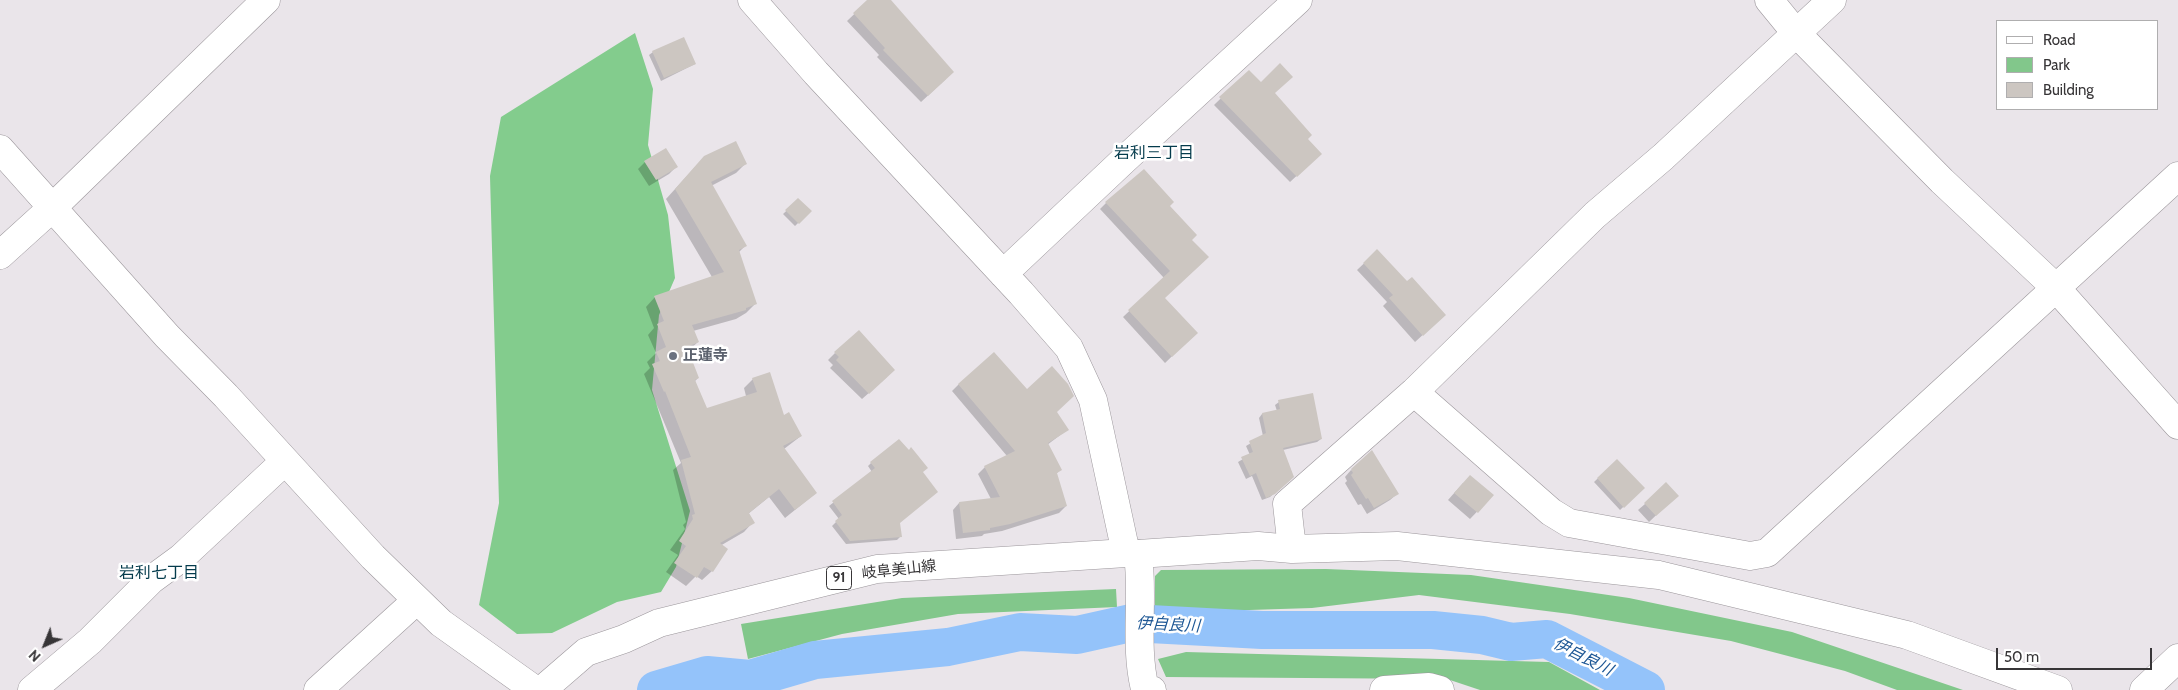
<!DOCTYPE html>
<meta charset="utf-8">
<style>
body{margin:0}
#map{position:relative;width:2178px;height:690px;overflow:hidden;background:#eae5ea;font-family:Cabin,sans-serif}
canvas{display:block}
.legend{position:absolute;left:1996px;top:20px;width:162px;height:90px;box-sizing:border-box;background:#fff;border:1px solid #afaeaf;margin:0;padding:6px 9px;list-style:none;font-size:15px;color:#373537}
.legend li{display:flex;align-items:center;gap:10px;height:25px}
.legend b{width:25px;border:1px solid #afaeaf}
.north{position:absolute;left:20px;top:620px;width:50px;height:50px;-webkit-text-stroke:4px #fff;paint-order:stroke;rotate:224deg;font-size:14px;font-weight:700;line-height:20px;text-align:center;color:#373537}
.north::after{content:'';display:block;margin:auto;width:18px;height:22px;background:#373537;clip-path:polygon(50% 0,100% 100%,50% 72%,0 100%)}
.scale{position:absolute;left:1996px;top:648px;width:156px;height:22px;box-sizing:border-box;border:2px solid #373537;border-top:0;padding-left:6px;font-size:15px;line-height:18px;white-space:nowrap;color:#373537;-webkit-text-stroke:4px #fff;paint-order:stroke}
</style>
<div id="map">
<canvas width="2178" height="690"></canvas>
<ul class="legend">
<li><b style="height:6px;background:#fff"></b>Road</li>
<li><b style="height:14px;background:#82c78b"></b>Park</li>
<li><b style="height:14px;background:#ccc6c1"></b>Building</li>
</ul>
<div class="north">N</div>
<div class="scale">50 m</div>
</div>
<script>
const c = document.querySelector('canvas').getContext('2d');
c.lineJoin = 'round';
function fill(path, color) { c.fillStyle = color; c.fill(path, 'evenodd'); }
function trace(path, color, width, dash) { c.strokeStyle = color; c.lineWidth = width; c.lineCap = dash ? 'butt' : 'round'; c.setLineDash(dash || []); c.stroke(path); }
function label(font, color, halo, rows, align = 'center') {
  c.font = font + ' Cabin,"Noto Sans JP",sans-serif'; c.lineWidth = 5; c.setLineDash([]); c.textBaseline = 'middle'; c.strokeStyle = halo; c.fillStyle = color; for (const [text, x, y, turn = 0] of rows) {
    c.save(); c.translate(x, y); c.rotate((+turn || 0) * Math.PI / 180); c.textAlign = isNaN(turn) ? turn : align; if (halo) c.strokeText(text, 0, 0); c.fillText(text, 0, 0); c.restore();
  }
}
const green = new Path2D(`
 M1326,569L1471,575L1629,598L1792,632L1963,690H1897L1845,671L1731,641L1570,614L1419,595L1312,608L1155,613V576L1161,570Z
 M1116,589L1117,607L958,614L842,634L748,659L741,624L902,598Z
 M1186,652L1549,662L1600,690H1480L1447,679L1166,677L1158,659Z`);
const forest = new Path2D(`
 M635,33L653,89L648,145L668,215L675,278L659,315L652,390L690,511L676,567L661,592L617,602L552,633L517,634L479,605L499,503L490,176L501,117Z`);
const shadow = new Path2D(`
 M869,0H884L946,79L921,102L877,57L879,55L847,21Z
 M653,52L695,64L661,81L649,55Z
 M1249,71L1261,84L1274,93L1306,139L1320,154L1290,182L1214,105Z
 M645,162L676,167L669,174L649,186L638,169Z
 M745,164L736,173L711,186L745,246L739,252L755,304L746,313L736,319L693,331L698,342L688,351L698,378L695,381L706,410L746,396L744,388L753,379L801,436L784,449L816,493L785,518L769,497L748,514L753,522L744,532L720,546L712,571L702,580L696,576L686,586L666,572L678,555L670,550L685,529L683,525L686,522L673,470L681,463L644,374L650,368L647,362L656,353L648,335L654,328L646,307L655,297L712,277L666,199L695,167Z
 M798,200L810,211L795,226L783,214Z
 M1106,203L1168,206L1191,240L1163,299L1196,333L1165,363L1123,317L1164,278L1100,209Z
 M1377,251L1438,321L1415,342L1383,306L1387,302L1357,270Z
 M835,353L887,377L862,399L830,368L833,365L828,360Z
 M959,384L1026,391L1055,412L1067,430L1047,445L1060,470L1056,474L1066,506L1059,513L1002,531L984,534L982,536L956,539L953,510L959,503L991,499L978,474L985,467L1007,456L952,391Z
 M1279,402L1321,439L1317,442L1283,450L1293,476L1270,497L1262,500L1252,476L1246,479L1238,462L1250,455L1246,446L1263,436L1259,418L1262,414L1277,411L1275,405Z
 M1617,460L1643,488L1620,510L1594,482Z
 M871,463L921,473L899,523L901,536L897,540L846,544L832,526L839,519L829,506L872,472L868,466Z
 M1351,470L1397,494L1390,500L1367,514L1361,504L1358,505L1345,483L1347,481L1345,477Z
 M1463,483L1492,496L1470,519L1448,500Z
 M1670,502L1649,522L1638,510L1645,504Z`);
const river = new Path2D(`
 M656,690L707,675L750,679L815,660L948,647L1020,632L1077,635L1131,623L1262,630H1433L1482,635L1511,642L1547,639L1646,690`);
const building = new Path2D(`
 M867,0H891L954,72L928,96L883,50L885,48L853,13Z
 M684,37L696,64L664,78L652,51Z
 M1280,63L1293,77L1275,93L1312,135L1308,139L1322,154L1297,177L1219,97L1249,70L1261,82Z
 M736,141L747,164L711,182L747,246L739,250L757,304L746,308V310L692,325L699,342L687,347L699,378L695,380L707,408L757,392L752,378L770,372L784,415L789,412L802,436L783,446L817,493L795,510L779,489L749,513L755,523L720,543L728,549L713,572L704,567L697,578L674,563L686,546L679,541L693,519L692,515L695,514L681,460L691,457L665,391L664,392L652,364L660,361L656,352L666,347L657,324L664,321L654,296L724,272L675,189L704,156Z
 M666,148L678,167L656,180L644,161Z
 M1144,169L1174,202L1170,206L1197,235L1192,240L1209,257L1165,298L1198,333L1172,357L1128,310L1170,271L1105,202Z
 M798,198L812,211L799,224L785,210Z
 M1377,249L1407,281L1412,277L1446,315L1423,336L1389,298L1393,295L1363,263Z
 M859,330L895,370L869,394L836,360L839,357L834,352Z
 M994,352L1027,389L1052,366L1068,384L1074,396L1057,412L1069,430L1048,443L1062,470L1057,473L1067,506L1010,524L990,528V530L963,533L959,502L1000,497L984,466L1015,451L958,384Z
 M1313,393L1322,439L1283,448L1294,477L1275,494L1266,498L1256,473L1250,476L1241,457L1253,452L1249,441L1266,433L1262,413L1280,409L1278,400Z
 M899,439L909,450L911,447L928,468L923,472L938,492L900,523L902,537L850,541L835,521L842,515L832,501L875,468L870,462Z
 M1372,450L1399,494L1374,508L1368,498L1366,499L1351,475L1353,473L1351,469Z
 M1617,459L1645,488L1624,508L1597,478Z
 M1470,475L1494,495L1478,513L1454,493Z
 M1666,482L1679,496L1656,516L1644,503Z`);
const minor = new Path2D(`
 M752,0L816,73L1021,293L1069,348L1093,400L1126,553
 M1769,0L1796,33L1942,181L2056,288L2178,425
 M0,149L167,336L226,396L373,557L441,623L535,690
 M0,255L52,208L266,0
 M1003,274L1124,160L1298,0
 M1414,392L1551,512L1569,523L1750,556L1767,553L2178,176
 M1292,549L1287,504L1414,392L1595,215L1663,157L1832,0
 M1138,554L1258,546L1292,549L1397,546L1659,575L1907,635L2058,690
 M32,690L90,641L151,580L181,558L285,461
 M318,690L417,600
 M2144,690L2178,658`);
const major = new Path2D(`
 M542,690L586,652L624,639L659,623L877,569L1126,553L1138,554C1144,598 1134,645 1145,689L1152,690
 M1384,690L1429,687L1440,690`);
const markers = [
 [673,356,5,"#6b7280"]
];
const shields = [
 [839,578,25]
];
const shieldNames = [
 ["91",839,578]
];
const worshipNames = [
 ["正蓮寺",683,356]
];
const streetNames = [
 ["岐阜美山線",899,570,-6]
];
const neighbourhoodNames = [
 ["岩利三丁目",1154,153],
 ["岩利七丁目",159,573]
];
const waterNames = [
 ["伊自良川",1168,625,3],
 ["伊自良川",1583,657,27]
];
fill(green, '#82c78b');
fill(forest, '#83cc8d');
fill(shadow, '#0003');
trace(river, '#94c3fa', 38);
fill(building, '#ccc6c1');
trace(minor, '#9b969b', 29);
trace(major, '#9b969b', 29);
trace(minor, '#fff', 28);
trace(major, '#fff', 28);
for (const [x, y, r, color] of markers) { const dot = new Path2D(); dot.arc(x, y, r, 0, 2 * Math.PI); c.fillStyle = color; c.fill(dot); trace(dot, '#fff', 2); }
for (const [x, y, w] of shields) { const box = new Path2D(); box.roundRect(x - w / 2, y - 11.5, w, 23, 4); c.fillStyle = '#fff'; c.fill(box); trace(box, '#373537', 1); }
label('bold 14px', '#373537', null, shieldNames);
label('bold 15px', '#5b616d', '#fff', worshipNames, 'left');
label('15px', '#373537', '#fff', streetNames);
label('16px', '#043b4c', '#fff', neighbourhoodNames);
label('italic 16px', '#1d5795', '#fff', waterNames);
</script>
